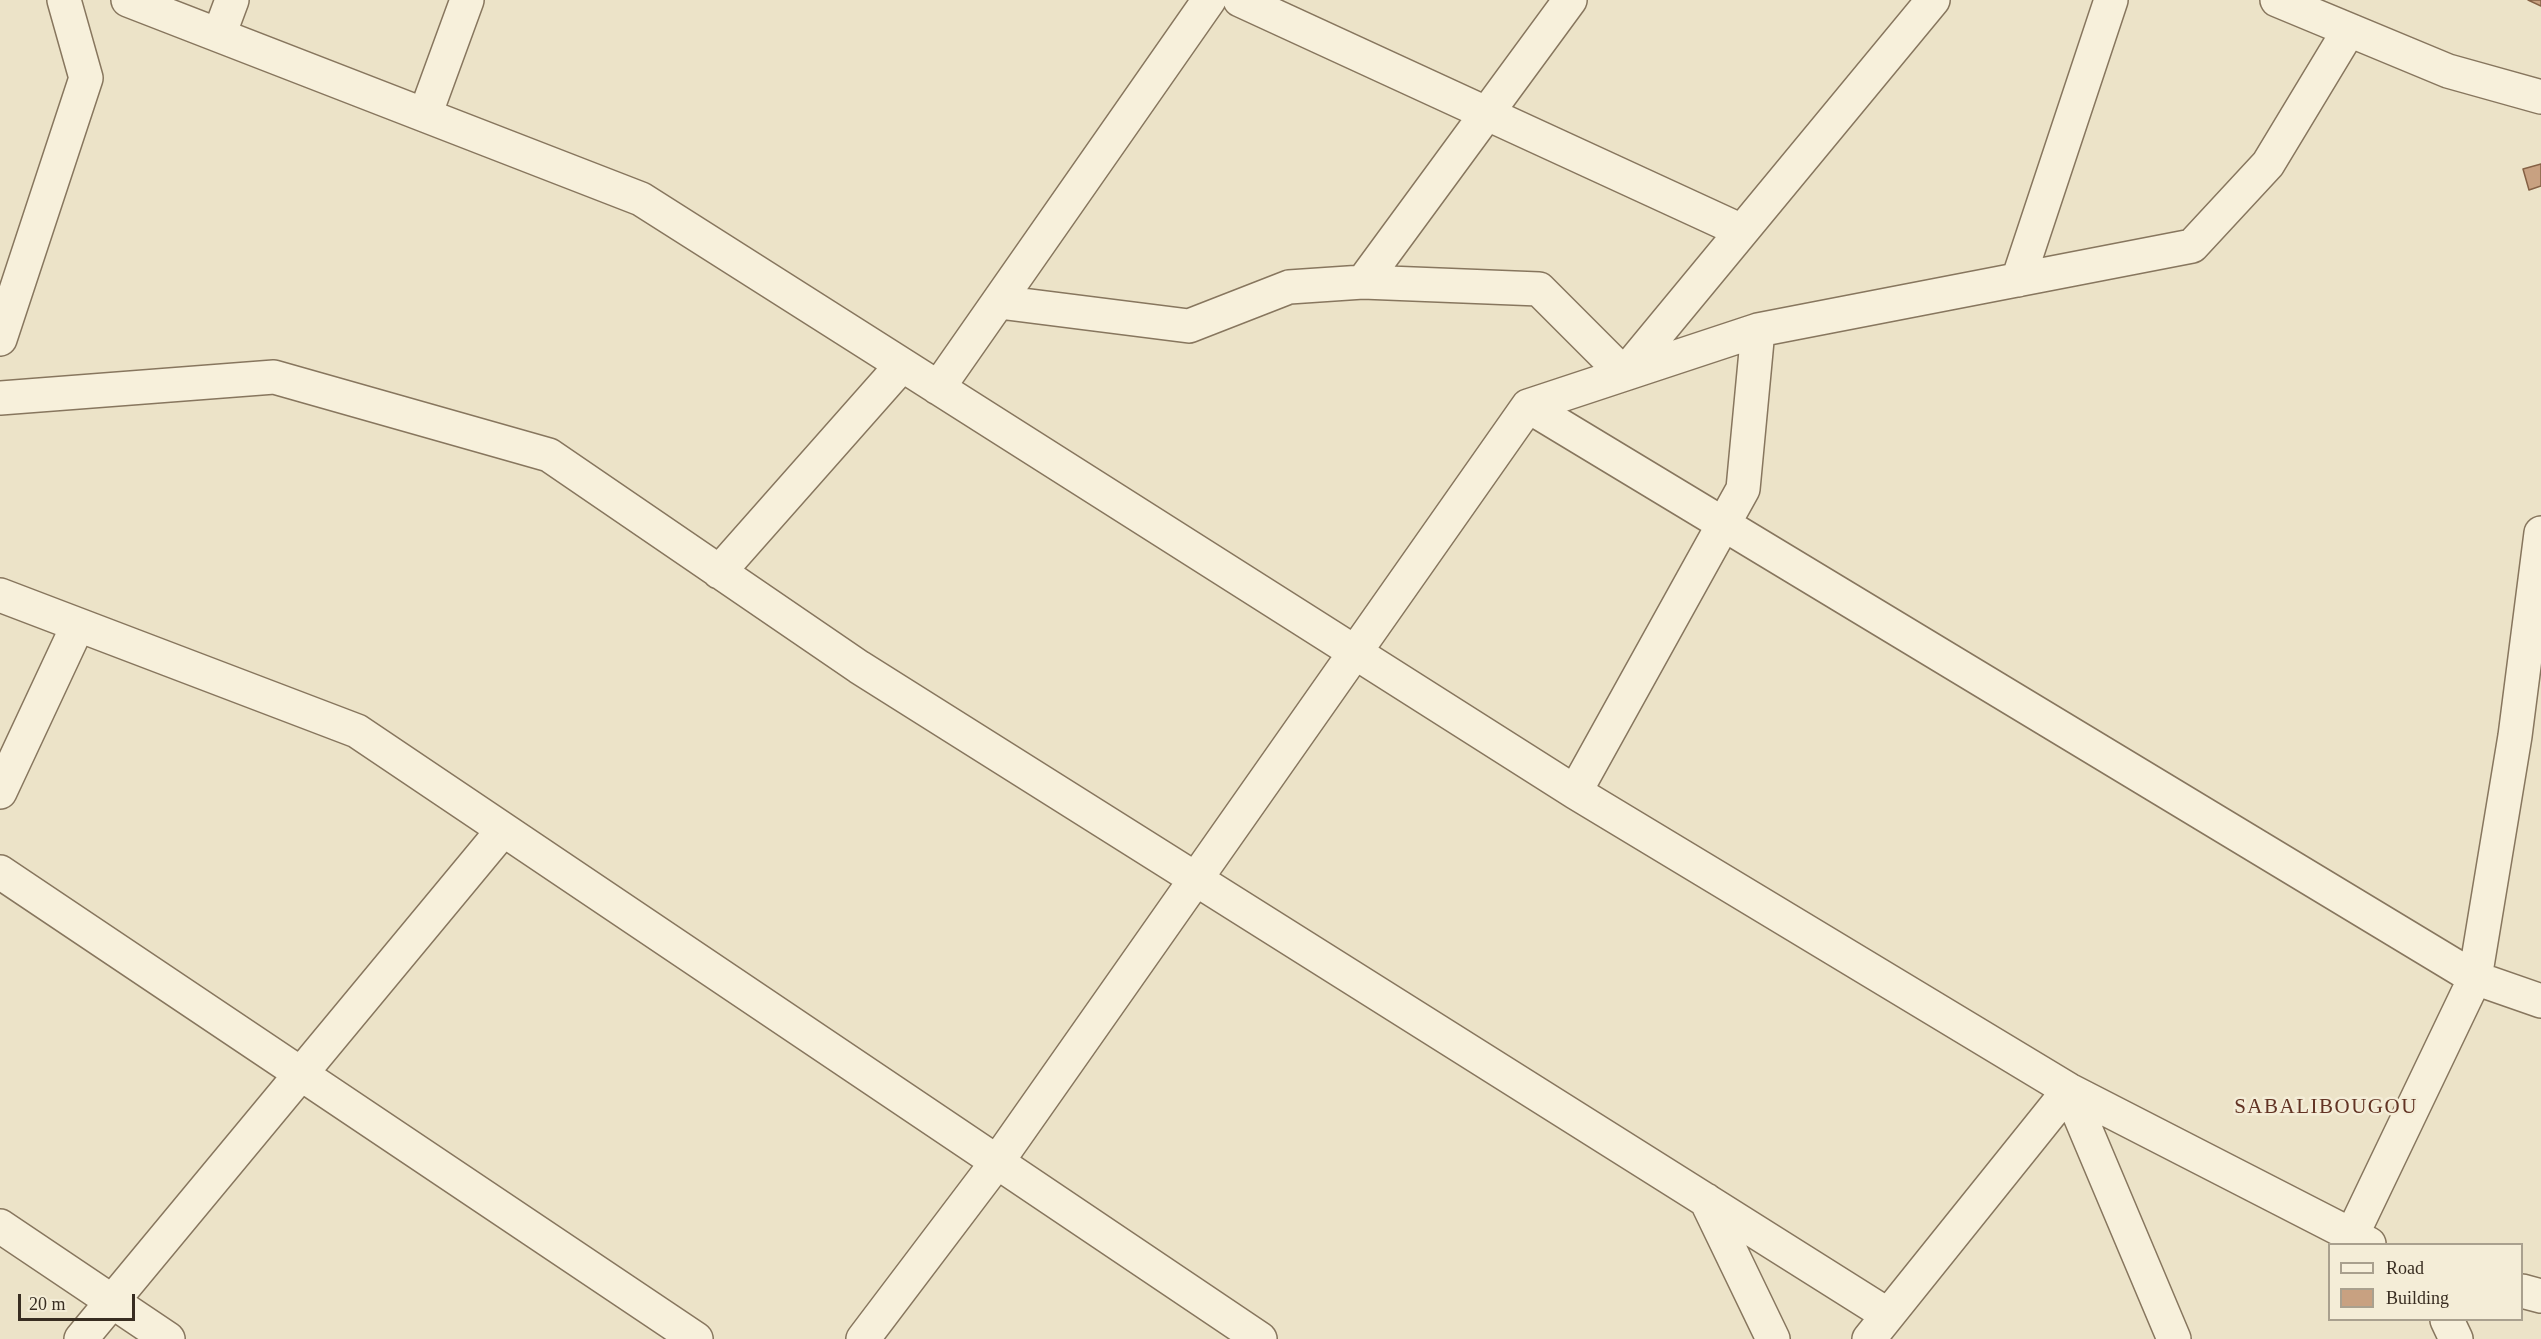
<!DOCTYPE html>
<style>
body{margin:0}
#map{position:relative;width:2541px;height:1339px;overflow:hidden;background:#ece3c8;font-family:Georgia,serif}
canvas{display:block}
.legend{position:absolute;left:2328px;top:1243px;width:195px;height:78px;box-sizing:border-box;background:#f4edd7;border:2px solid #a9a08e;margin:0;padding:8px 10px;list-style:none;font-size:18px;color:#382d21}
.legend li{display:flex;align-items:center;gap:12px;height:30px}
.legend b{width:30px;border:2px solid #a9a08e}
.scale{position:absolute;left:18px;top:1294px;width:117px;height:27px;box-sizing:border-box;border:3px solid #382d21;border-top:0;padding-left:8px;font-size:18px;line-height:21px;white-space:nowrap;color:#382d21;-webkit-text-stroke:4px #f4edd7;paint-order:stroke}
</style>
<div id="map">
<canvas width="2541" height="1339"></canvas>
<ul class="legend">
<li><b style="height:8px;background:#f7f0db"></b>Road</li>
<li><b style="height:16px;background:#c8a181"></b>Building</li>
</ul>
<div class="scale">20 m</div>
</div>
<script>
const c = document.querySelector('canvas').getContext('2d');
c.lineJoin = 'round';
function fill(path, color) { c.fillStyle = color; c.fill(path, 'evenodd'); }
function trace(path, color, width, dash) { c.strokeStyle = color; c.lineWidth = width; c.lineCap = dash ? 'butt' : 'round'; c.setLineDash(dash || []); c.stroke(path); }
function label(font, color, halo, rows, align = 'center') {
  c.font = font + ' Georgia,serif'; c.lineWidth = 5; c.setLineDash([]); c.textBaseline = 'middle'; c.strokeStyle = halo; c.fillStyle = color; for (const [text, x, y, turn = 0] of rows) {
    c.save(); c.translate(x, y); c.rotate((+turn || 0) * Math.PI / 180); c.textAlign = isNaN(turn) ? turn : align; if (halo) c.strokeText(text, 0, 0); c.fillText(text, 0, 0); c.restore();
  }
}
const building = new Path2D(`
 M2528,0H2541V6Z
 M2541,164V186L2529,190L2523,169Z`);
const minor = new Path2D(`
 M128,0L641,199L1575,792L2069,1090L2369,1244
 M1240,0L1742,231
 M2277,0L2448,71L2541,97
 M219,35L232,0
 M425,115L467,0
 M2018,280L2111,0
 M1363,282L1570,0
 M999,302L1189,326L1289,287L1363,282L1539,289L1624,374L1933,0
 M0,339L86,78L64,0
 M938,388L1209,0
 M0,398L274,377L549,455L859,667L1888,1315
 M1528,406L2475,978L2541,1001
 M719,572L902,365
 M0,595L357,731L1260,1339
 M0,792L78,625
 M1575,792L1743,489L1758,330
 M0,872L696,1339
 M2069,1090L2174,1339
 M1706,1200L1773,1339
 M0,1226L168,1339
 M2351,1237L2475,978L2515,736L2541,533
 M2522,1291L2541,1296
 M2447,1320L2456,1339
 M81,1339L503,830
 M863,1339L997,1162L1528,406L1758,330L2192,246L2268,164L2349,30
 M1869,1339L2069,1090`);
const quarterNames = [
 ["SABALIBOUGOU",2326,1107]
];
fill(building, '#c8a181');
trace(building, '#856145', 1.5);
trace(minor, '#87765e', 36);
trace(minor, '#f7f0db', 33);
c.letterSpacing = '1.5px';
label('21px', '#623323', '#f4edd7', quarterNames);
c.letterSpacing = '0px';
</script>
